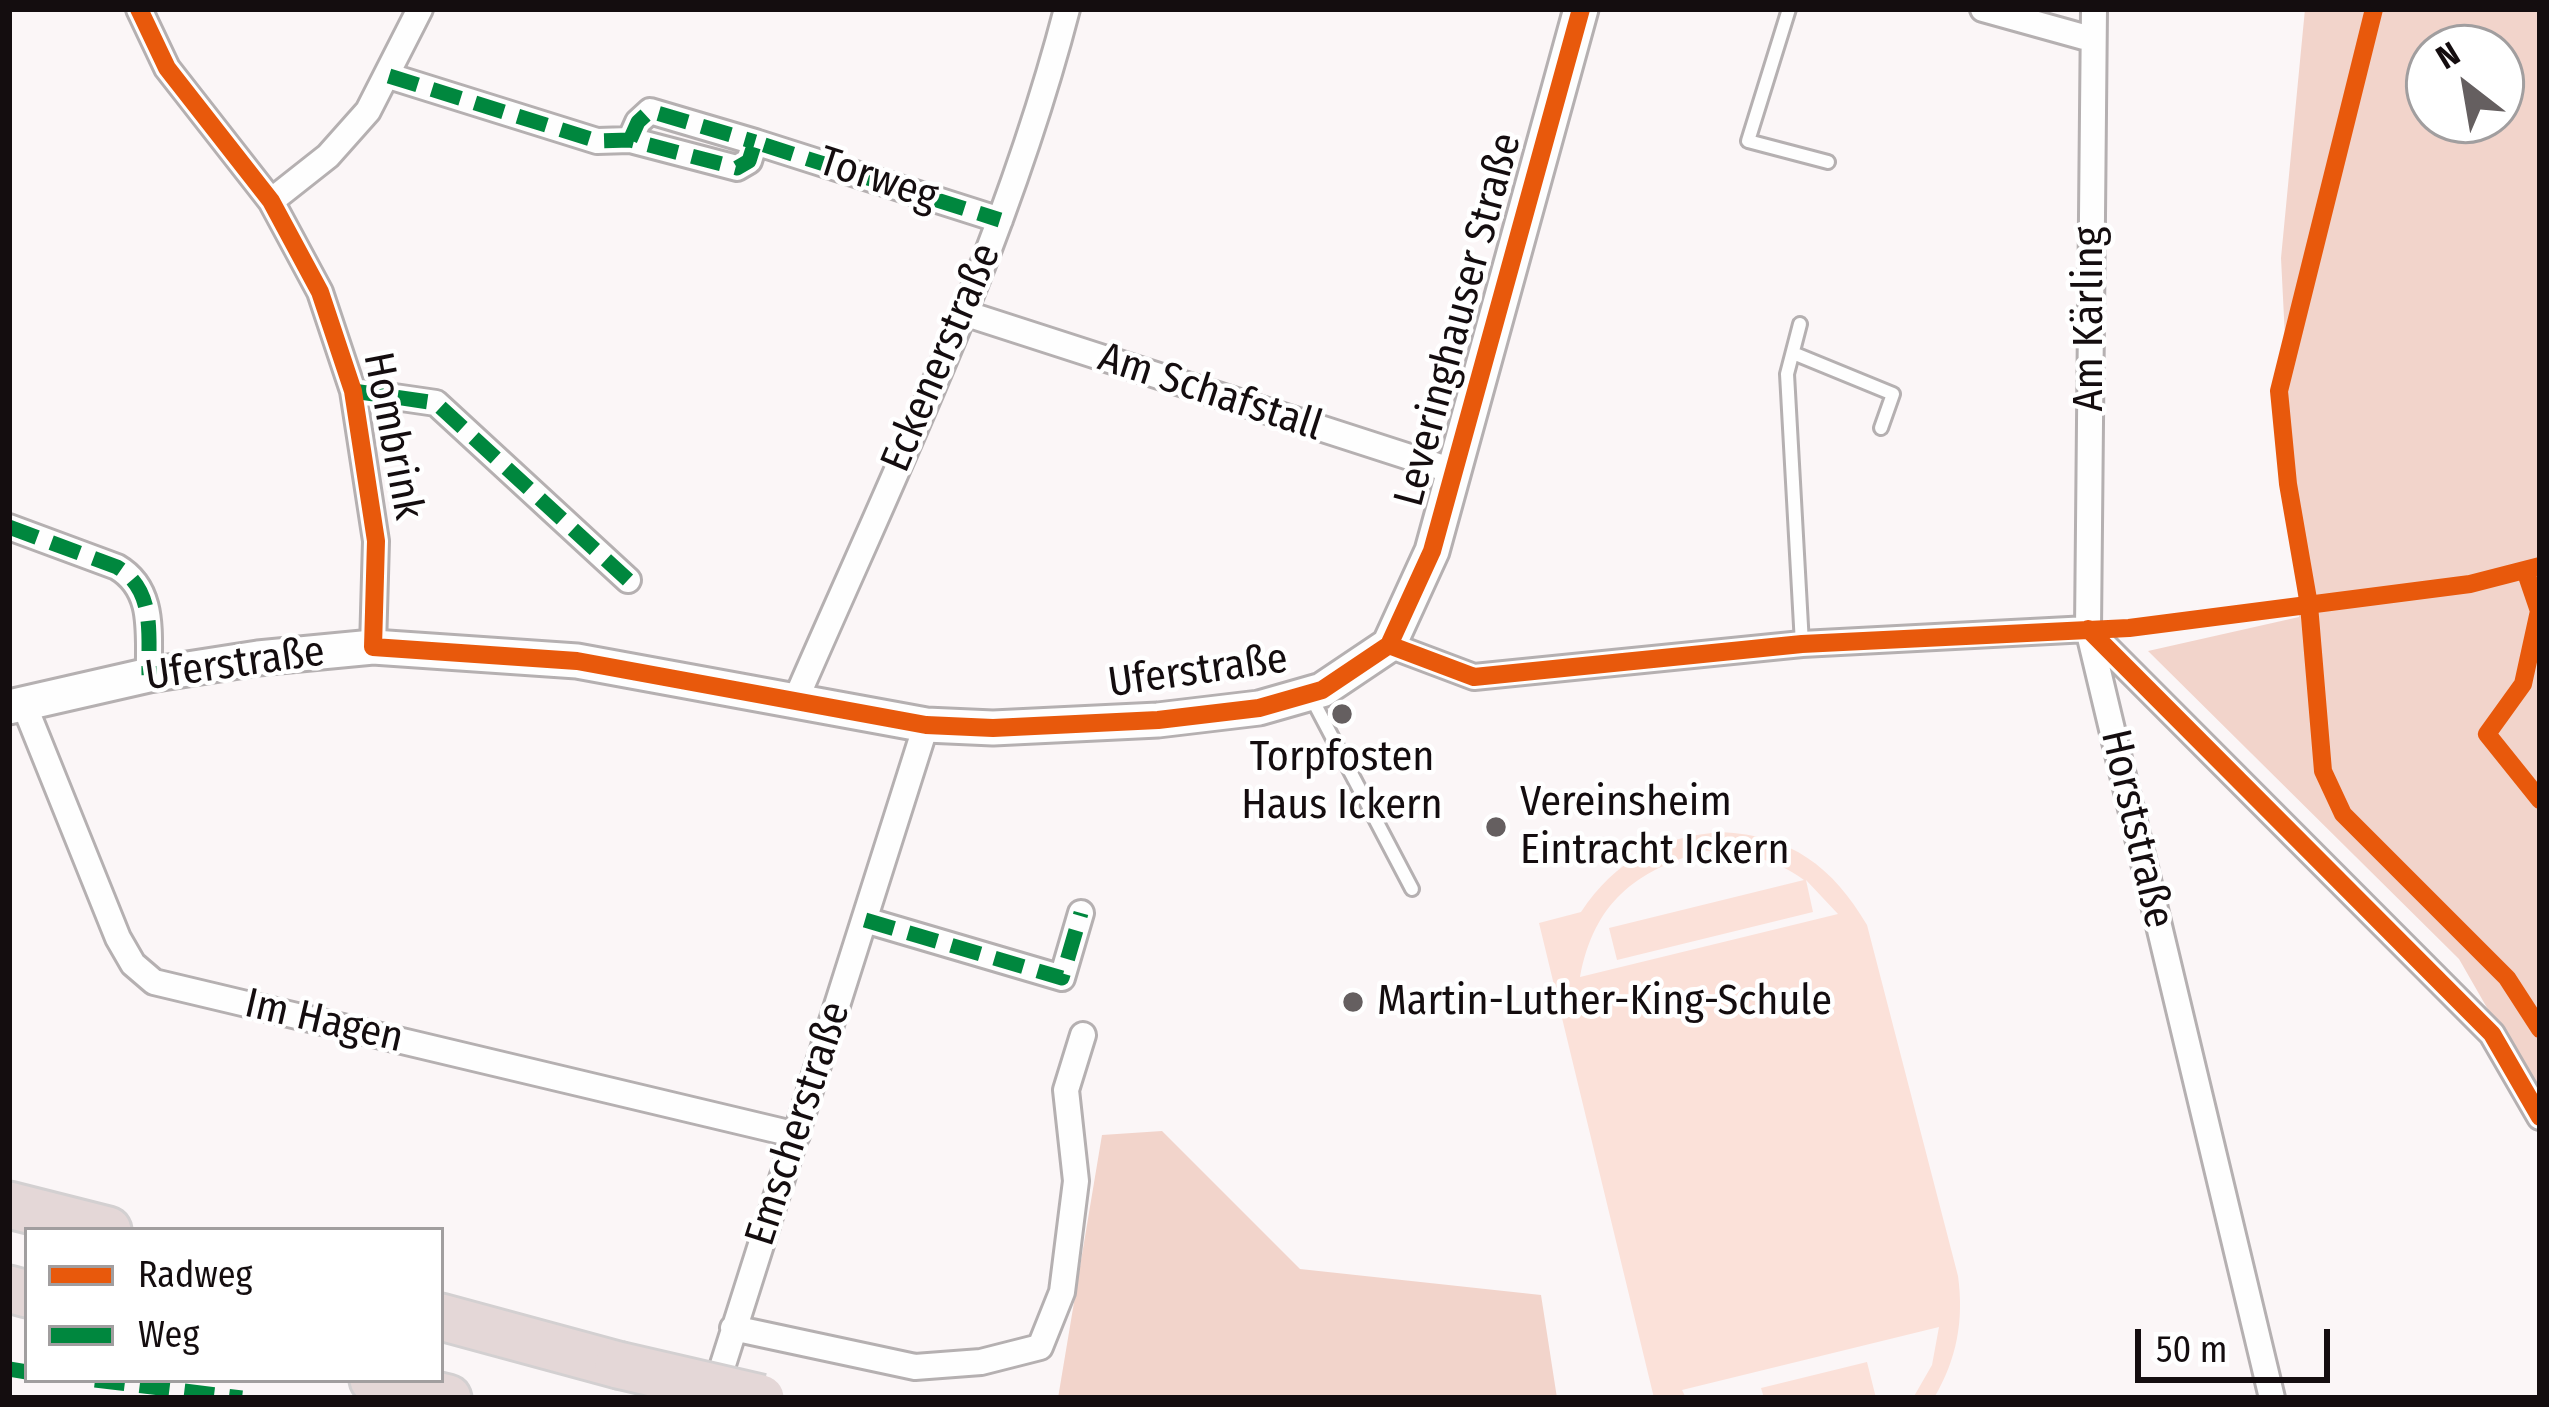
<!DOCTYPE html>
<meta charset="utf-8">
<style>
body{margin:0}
#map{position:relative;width:2549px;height:1407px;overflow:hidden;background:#fbf6f7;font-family:"Fira Sans Condensed",sans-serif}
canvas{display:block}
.frame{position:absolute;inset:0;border:12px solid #140d0f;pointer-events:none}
.legend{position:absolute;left:24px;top:1227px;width:420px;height:156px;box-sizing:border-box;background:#fff;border:3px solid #a19e9f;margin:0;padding:15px 21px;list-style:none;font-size:36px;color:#140d0f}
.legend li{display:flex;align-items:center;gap:24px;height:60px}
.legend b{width:60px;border:3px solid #a19e9f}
.north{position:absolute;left:2405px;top:24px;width:120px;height:120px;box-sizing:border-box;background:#fff;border:3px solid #a19e9f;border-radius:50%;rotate:329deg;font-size:33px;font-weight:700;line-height:48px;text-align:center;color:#140d0f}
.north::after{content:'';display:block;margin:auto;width:42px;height:54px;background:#655f60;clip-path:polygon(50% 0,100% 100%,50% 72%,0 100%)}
.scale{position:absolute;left:2135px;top:1329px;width:195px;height:54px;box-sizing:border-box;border:6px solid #140d0f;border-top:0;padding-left:15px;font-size:36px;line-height:42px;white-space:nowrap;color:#140d0f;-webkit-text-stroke:9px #fff;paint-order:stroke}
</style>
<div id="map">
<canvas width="2549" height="1407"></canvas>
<div class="frame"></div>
<ul class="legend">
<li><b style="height:15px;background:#e8590c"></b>Radweg</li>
<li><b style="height:15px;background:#00873e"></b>Weg</li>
</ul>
<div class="north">N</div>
<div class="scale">50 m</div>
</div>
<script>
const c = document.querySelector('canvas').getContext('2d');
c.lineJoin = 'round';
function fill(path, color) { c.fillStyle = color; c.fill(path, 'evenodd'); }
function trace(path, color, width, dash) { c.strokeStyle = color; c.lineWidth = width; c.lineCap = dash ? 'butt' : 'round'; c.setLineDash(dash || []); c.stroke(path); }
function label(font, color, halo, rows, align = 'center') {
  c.font = font + ' "Fira Sans Condensed",sans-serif'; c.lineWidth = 9; c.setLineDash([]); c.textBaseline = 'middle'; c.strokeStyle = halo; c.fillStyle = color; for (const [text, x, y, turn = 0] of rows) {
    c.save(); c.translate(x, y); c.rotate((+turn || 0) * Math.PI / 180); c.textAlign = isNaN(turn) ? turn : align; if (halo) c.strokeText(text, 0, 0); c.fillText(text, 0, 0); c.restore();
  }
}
const green = new Path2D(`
 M1721,832C1791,835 1833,867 1867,925L1958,1276C1964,1320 1957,1359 1934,1398H1913L1932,1365L1939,1327L1682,1390L1686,1398H1654L1539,923L1581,912C1616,860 1659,837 1721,832ZM1706,851C1744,853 1774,858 1804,880L1609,928L1617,960L1813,912L1806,880L1838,914L1580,977C1594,903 1635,870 1706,851Z
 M1867,1362L1876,1398H1764L1761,1388Z`);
const forest = new Path2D(`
 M2305,9H2540V1100L2459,959L2148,651L2299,617L2281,258ZM2429,48H2501V120H2429Z
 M1162,1131L1300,1269L1541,1295L1557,1398H1058L1102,1135Z`);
const service = new Path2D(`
 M1789,9L1748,141L1828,162
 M1800,324L1787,374L1802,644
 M1793,353L1893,394L1881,428
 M1310,695L1412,889`);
const minor = new Path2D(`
 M139,9L167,68L271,201L320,292L353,391L376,541L373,647
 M1983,9L2091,39
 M2094,9L2088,629L2272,1398
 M389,76L597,141L630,140L737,168L749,161L755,142L1000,220
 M630,140L638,122L650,111L755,142
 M271,201L328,156L368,111L420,9
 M964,313L1456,472
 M353,391L436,403L628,580
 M9,527L117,567C156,590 148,635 149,675
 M2090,631L2492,1034L2540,1117
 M1389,645L1474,677L1802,644L2088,629
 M796,699C894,473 1005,248 1067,9
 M23,702L118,938L133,964L154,982L797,1135
 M865,920L1062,978L1081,913
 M733,1328L915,1367L981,1362L1040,1347L1062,1292L1076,1181L1066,1090L1083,1035
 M713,1396L926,725`);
const secondary = new Path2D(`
 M9,707L149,675L258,658L373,647L577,661L926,725L993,728L1158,720L1259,708L1322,690L1389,645L1432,551L1581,9`);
const motorway = new Path2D(`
 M9,1205L108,1230
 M9,1289L27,1294
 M441,1317L618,1365
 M373,1380L448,1398`);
const motorwayBridge = new Path2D(`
 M618,1365L761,1398`);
const quiet = new Path2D(`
 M389,76L597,141L630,140L737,168L749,161L755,142L1000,220
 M630,140L638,122L650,111L755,142
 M353,391L436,403L628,580
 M9,527L117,567C156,590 148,635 149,675
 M865,920L1062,978L1081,913
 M9,1369L27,1372
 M95,1380L242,1398`);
const cycleway = new Path2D(`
 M139,9L167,68L271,201L320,292L353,391L376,541L373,647L577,661L926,725L993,728L1158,720L1259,708L1322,690L1389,645L1432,551L1581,9
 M2374,9L2279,391L2288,484L2309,605L2323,771L2343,814L2507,978L2540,1029
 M2525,570L2539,611L2523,684L2487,734L2540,800
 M2088,629L2492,1034L2540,1117
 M1389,645L1474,677L1802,644L2129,628L2470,584L2540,566`);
const markers = [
 [1342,714,12,"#655f60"],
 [1496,827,12,"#655f60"],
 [1353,1002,12,"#655f60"]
];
const streetNames = [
 ["Torweg",878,180,18],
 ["Am Kärling",2090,319,-90],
 ["Leveringhauser Straße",1459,320,-75],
 ["Eckenerstraße",942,358,-67],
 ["Am Schafstall",1210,393,18],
 ["Hombrink",392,436,79],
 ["Uferstraße",235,665,-8],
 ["Uferstraße",1198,672,-8],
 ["Horststraße",2136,829,77],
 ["Im Hagen",324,1022,13],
 ["Emscherstraße",799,1124,-72]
];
const poiNames = [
 ["Torpfosten",1342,758,"center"],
 ["Haus Ickern",1342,806,"center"],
 ["Vereinsheim",1520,803],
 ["Eintracht Ickern",1520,851],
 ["Martin-Luther-King-Schule",1377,1002]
];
fill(green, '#fbe1d9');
fill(forest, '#f2d4cb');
trace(service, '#b5b0b1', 18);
trace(minor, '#b5b0b1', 30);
trace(secondary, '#b5b0b1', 39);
trace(motorway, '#d3d0d1', 51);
trace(service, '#fefefe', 12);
trace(minor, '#fefefe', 24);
trace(secondary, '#fefefe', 33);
trace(motorway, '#e4d7d7', 45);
trace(motorwayBridge, '#d3d0d1', 51, []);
trace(motorwayBridge, '#e4d7d7', 45);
trace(quiet, '#00873e', 15, [30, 15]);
trace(cycleway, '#e8590c', 18);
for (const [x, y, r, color] of markers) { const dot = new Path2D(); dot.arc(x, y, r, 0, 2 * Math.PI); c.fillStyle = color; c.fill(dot); trace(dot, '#fff', 4.5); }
label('42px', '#140d0f', '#fff', streetNames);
label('42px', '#140d0f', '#fff', poiNames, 'left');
</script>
